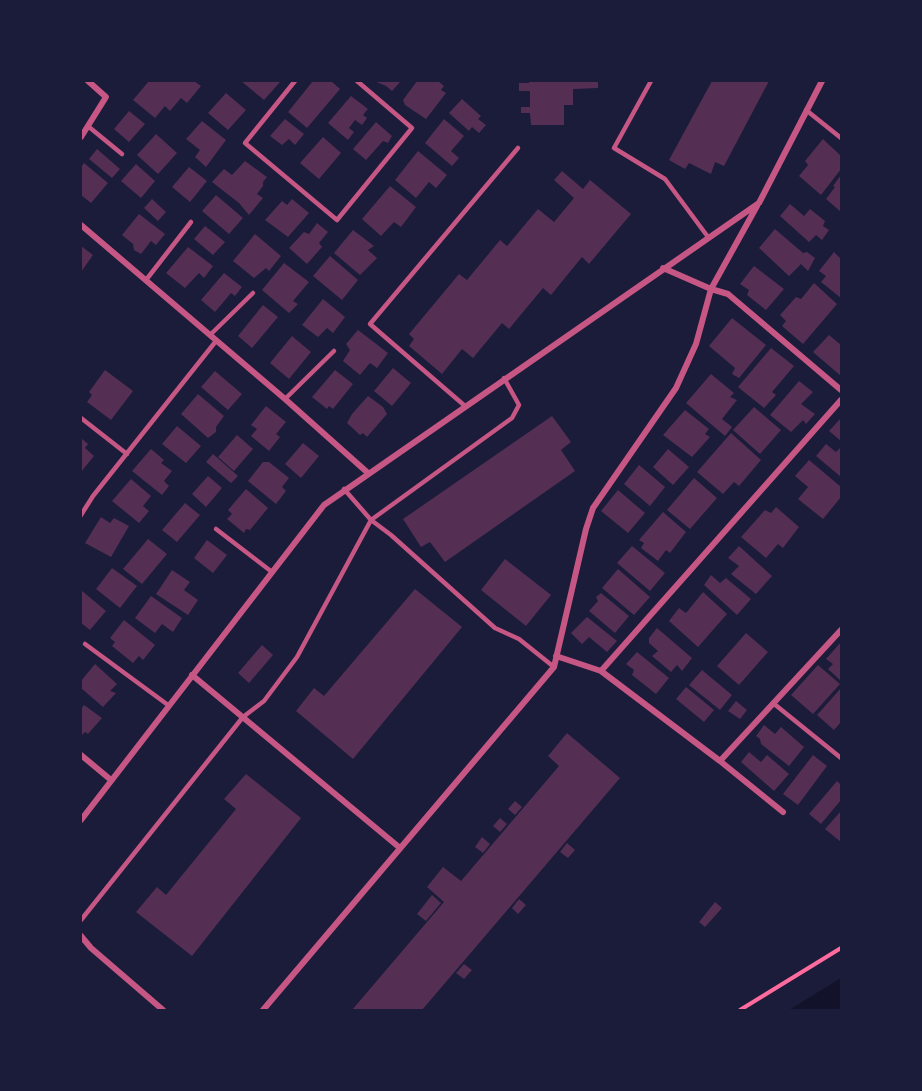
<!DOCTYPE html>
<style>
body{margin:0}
#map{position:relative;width:922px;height:1091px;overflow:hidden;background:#1b1b3a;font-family:"Varela Round",sans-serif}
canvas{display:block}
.frame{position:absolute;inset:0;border:82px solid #1b1b3a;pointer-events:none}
</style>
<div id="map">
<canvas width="922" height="1091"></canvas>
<div class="frame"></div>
</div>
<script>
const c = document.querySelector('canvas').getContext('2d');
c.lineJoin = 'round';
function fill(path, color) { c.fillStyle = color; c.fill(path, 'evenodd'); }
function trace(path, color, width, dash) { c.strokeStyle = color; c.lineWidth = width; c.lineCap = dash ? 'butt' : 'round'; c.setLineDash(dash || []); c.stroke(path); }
const water = new Path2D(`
 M841,978V1010H789Z`);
const building = new Path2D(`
 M149,81H194L201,86L187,103L181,98L170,111L165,106L155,118L133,100Z
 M241,81H281L264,100Z
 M313,81H331L340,89L307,128L288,112Z
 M374,81H401L392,91L386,86Z
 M417,81H438L444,86L441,90L446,93L426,119L405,105L403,100Z
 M529,81H598V88L573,89V105H564V125H531L530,113H521V107H530V91H519V83H529Z
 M712,81H769L724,166L715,162L711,174L689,163L685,169L669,160Z
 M226,93L246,110L228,130L208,113Z
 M351,96L368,109L363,115L367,118L362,125L355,120L349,128L354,132L348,140L328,123Z
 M462,99L481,116L478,119L486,125L479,133L472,127L469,131L449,113Z
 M129,111L145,124L129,142L114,129Z
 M285,119L304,134L295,145L289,139L282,145L270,136Z
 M444,119L464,136L451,151L459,158L452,166L425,143Z
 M202,121L226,140L206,167L195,157L200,150L186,139Z
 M376,122L392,136L388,143L383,141L366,160L353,149Z
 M156,134L177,153L158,174L137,155Z
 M323,137L341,153L319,179L300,163Z
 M823,139L841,156V169L821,195L799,176L808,165L805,161Z
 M97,149L120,169L112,178L89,159Z
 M418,151L447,175L436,188L429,182L416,198L395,180Z
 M245,161L267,177L263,182V186L257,194L263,198L249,215L239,203L212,182L224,169L232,175Z
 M84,163L108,183L91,203L81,195V167Z
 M136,164L155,181L141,198L121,181Z
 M189,167L207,181L190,202L172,187Z
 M562,171L583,189L590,180L631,214L589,264L582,257L551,295L543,288L509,329L502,323L473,358L462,349L442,374L409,346L414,339L409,334L459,274L467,280L500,240L507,246L538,209L554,222L574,198L554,180Z
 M841,175V212L826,199L835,187L833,186Z
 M390,186L416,207L401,227L394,222L381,236L362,219Z
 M216,195L243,218L229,234L202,211Z
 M152,199L166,212L158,221L144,208Z
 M292,199L309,213L288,237L265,220L282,201L287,205Z
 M790,204L804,216L810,209L825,221L823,226L829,230L822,240L816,235L809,242L780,216Z
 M139,214L165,234L156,245L151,241L141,254L134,250L133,244L122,235Z
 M317,223L328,232L319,243L322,247L307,264L289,248L304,232L309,234Z
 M205,226L225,242L213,255L194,239Z
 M775,229L803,253L807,252L815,258L808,271L801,264L789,276L759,248Z
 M353,230L374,246L368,250L377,258L360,275L334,253Z
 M255,234L281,256L269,271L266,268L254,278L233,261Z
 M81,246L93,255L81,272Z
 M188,247L213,266L204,278L199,273L185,288L166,273Z
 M834,252L841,259V298L821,282L826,276L819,271Z
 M330,256L358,280L342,300L313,276Z
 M284,263L309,282L293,301L298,304L289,313L262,290Z
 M754,266L784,289L766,310L747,295L749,290L740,284Z
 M224,273L242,287L235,296L231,293L215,312L201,300Z
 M814,283L837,304L803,344L782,326L786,321L780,315L796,297L801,299Z
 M323,299L345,317L333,333L327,328L318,337L302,325Z
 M263,305L278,317L252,348L238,336Z
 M732,318L766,345L739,378L732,374L735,368L709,346Z
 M358,330L388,353L377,368L370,363L360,375L343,361L350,350L346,344Z
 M829,335L841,345V376L813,352Z
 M292,336L311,352L289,379L270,363Z
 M771,348L794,366L772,392L776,395L764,408L738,387Z
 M393,368L411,383L392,406L374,391Z
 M105,370L133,391L111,420L87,402L92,395L89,392Z
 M335,370L353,384L333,409L329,406L327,409L312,397Z
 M215,371L242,394L228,410L201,387Z
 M711,374L734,393L730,397L737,400L722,419L732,427L725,436L686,403Z
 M799,381L813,392L801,404L815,414L806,424L803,420L791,432L770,415Z
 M198,394L224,416L216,427V432L208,438L181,414Z
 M368,396L383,407L387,414L367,437L363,433L360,435L347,423L352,414Z
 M266,406L286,422L276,434L280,437L269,451L251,436L257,429L251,425Z
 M754,407L781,430L760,454L733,430Z
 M685,410L709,429L705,434L710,437L692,457L663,435Z
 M552,416L571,442L561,450L575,471L445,562L430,542L421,547L403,519Z
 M841,418V441L829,431Z
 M177,426L201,446L186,463L162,444Z
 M731,433L761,460L739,486L734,482L723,494L697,472Z
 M237,435L253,449L234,471L218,457Z
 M81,438L88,444L85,448L94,456L81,472Z
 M303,443L319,456L301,478L285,464Z
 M826,444L836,452L841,447V477L816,456Z
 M151,449L164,460L161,463L172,471L164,481L169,486L162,495L132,471Z
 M668,449L689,467L673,485L653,467Z
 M213,454L238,476L231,483L206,462Z
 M809,460L841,487V497L823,519L798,499L808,487L795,476Z
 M263,462H269L289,478L282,487L286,491L276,504L248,481Z
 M639,465L665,487L650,506L624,484Z
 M208,476L222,488L206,507L192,494Z
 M694,478L717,498L690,529L667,510Z
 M131,479L151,496L143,506L149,511L139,523L112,501Z
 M246,489L268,508L250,530L246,529L244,533L227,519L232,514L228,510Z
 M618,490L645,513L628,533L601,511Z
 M185,503L200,515L177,542L162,530Z
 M776,507L799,527L783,548L778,544L766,558L741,537L765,510L771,513Z
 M663,512L686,532L670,553L666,550L658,561L641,548L644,543L639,540Z
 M101,517L110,523L114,518L129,526L111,557L85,543Z
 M148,539L167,554L142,584L123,569Z
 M207,540L227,555L213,573L194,558Z
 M632,546L665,573L650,591L617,563Z
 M739,546L772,576L756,594L731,574L739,566L728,558Z
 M505,559L551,595L526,626L481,590Z
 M112,568L137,586L120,608L96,589Z
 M618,569L650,597L634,615L602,588Z
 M172,570L190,582L184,590L198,600L188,615L156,594Z
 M711,575L720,583L726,578L751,599L737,615L704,585Z
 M415,589L462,627L353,759L296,711L314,688L324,696Z
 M81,590L106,611L90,630L81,623Z
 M703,592L727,614L698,647L669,621L679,608L686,613Z
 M601,593L629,616L615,633L589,611L598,601L596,597Z
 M151,596L182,618L173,632L162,624L155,633L135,618Z
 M587,617L617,641L607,652L589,637L582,644L571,633Z
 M124,620L155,645L143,660L139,656L133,663L112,646L115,642L110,638Z
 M657,628L692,658L682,671L677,665L671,672L652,656L658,651L649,643V638Z
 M746,633L768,652L739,685L717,666Z
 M841,642V681L828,669L833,664L826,659Z
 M262,645L273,655L249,683L238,673Z
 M637,652L669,678L656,694L632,675L634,670L626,664Z
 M95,664L117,684L110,691L116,693L103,707L81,688V681Z
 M818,665L840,684L813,714L791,695Z
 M702,670L732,695L720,710L689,685Z
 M686,687L714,710L704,722L676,699Z
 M841,688V722L834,730L817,715Z
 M736,701L747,710L740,719L728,711Z
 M84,705L102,718L88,734L85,732L82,735L81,709Z
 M764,725L775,734L781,727L804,747L789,766L761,744L760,739L756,736Z
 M567,733L620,778L422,1010H352L444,902L427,887L443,867L461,881L559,766L548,756Z
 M749,752L761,762L767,755L789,774L774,791L741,762Z
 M813,755L827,766L798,805L783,794Z
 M246,774L301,818L192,956L136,912L157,887L166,895L236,809L224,799Z
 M837,781L841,785V800L821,824L809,814Z
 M515,801L522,807L515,815L508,809Z
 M841,811V842L825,829Z
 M500,818L507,824L500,832L493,826Z
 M482,837L490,844L483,853L475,847Z
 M567,843L575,850L568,858L560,852Z
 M432,895L441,903L426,921L417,914Z
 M519,899L526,905L518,914L512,908Z
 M715,902L722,908L705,927L699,922Z
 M464,964L472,970L464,979L456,973Z`);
const path = new Path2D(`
 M740,1010L841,948`);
const service = new Path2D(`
 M295,81L245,143L337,220L412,128L357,81
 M651,81L614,148L665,179L708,237
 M806,110L841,138
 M89,127L122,154
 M146,280L191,222
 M210,335L253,293
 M285,399L334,351
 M465,406L370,324L518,148
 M81,418L127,454
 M344,489L371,520L391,535L495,628L519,639L554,667
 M81,515L93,496L216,341
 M216,529L272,572
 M85,644L168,705
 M773,703L841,758
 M81,920L243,717L264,701L297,657L371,520L512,418L519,405L504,378`);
const minor = new Path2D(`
 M81,137L106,97L88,81
 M81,225L285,399L368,473
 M663,268L711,289L728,294L841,390
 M556,656L601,671L720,761L783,812
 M601,671L841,400
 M192,675L400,848
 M81,755L111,780
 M720,761L841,630
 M81,820L324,505L759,203L822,81
 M81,936L91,948L163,1010
 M263,1010L554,667L586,529L593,508L676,388L696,344L711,289L757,206`);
fill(water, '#12122b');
fill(building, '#542f53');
trace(path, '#ff6b9d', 4);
trace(service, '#c65784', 4.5);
trace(minor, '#c65784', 6);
</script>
